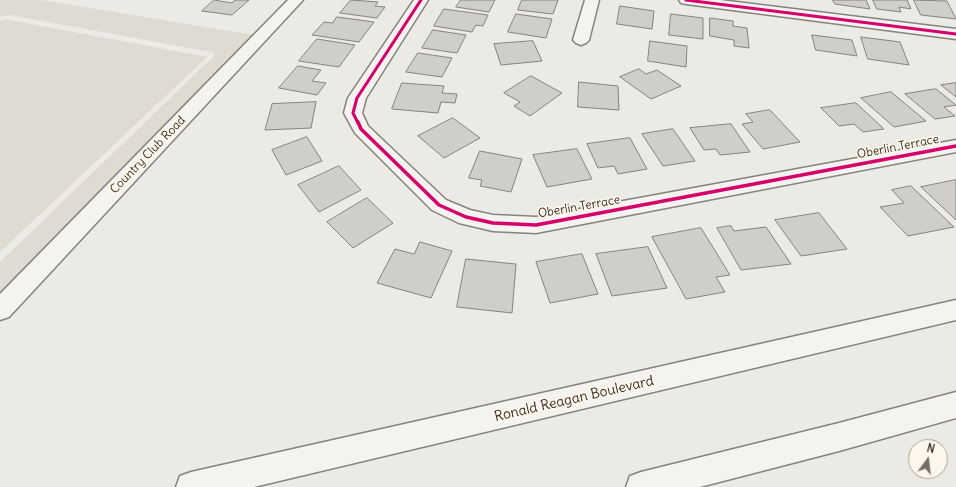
<!DOCTYPE html>
<style>
body{margin:0}
#map{position:relative;width:956px;height:487px;overflow:hidden;background:#eceae4;font-family:Delius,sans-serif}
canvas{display:block}
.north{position:absolute;left:908px;top:439px;width:40px;height:40px;box-sizing:border-box;background:#fbf7ec;border:1px solid #aea59a;border-radius:50%;rotate:15deg;font-size:11px;font-weight:700;line-height:16px;text-align:center;color:#3b2a1e}
.north::after{content:'';display:block;margin:auto;width:14px;height:18px;background:#796d63;clip-path:polygon(50% 0,100% 100%,50% 72%,0 100%)}
</style>
<div id="map">
<canvas width="956" height="487"></canvas>
<div class="north">N</div>
</div>
<script>
const c = document.querySelector('canvas').getContext('2d');
c.lineJoin = 'round';
function fill(path, color) { c.fillStyle = color; c.fill(path, 'evenodd'); }
function trace(path, color, width, dash) { c.strokeStyle = color; c.lineWidth = width; c.lineCap = dash ? 'butt' : 'round'; c.setLineDash(dash || []); c.stroke(path); }
function label(font, color, halo, rows, align = 'center') {
  c.font = font + ' Delius,sans-serif'; c.lineWidth = 3.5; c.setLineDash([]); c.textBaseline = 'middle'; c.strokeStyle = halo; c.fillStyle = color; for (const [text, x, y, turn = 0] of rows) {
    c.save(); c.translate(x, y); c.rotate((+turn || 0) * Math.PI / 180); c.textAlign = isNaN(turn) ? turn : align; if (halo) c.strokeText(text, 0, 0); c.fillText(text, 0, 0); c.restore();
  }
}
const built = new Path2D(`
 M0,0H41L254,35L0,296V262L215,55L211,52L10,15L0,17Z
 M4,19L207,57L0,252V21Z`);
const building = new Path2D(`
 M214,0L232,3L235,0H249L232,15L202,11Z
 M351,0L378,2L375,6L385,7L377,18L340,13Z
 M461,0H495L489,12L456,7Z
 M522,0H558L553,14L518,10Z
 M833,0H866L870,9L835,4Z
 M873,0H907L911,9L899,7L901,12L877,9Z
 M914,0L947,1L956,19L921,15Z
 M620,6L654,11L652,29L617,24Z
 M444,9L488,15L483,26L476,25L472,32L434,26Z
 M516,14L552,19L546,38L508,32Z
 M671,14L703,18V39L669,35Z
 M337,17L374,22L359,42L312,35L324,22L332,23Z
 M710,18L733,21V26L747,28L749,48L734,46V40L710,36Z
 M433,30L466,35L457,53L422,48Z
 M812,35L852,40L857,56L816,50Z
 M861,37L900,42L909,65L868,59Z
 M317,39L355,45L339,67L299,61Z
 M533,41L542,61L501,65L494,44Z
 M650,41L687,46L686,67L648,61Z
 M418,53L452,58L442,77L406,72Z
 M298,66L321,70L312,81L326,83L317,95L279,88Z
 M639,69L646,74L657,70L681,86L651,99L620,77Z
 M531,76L562,93L530,116L514,106L520,102L504,93Z
 M579,82L618,86L619,110L578,107Z
 M402,83L444,86L442,93L457,94L455,103L441,102L438,113L392,109Z
 M956,83V97L941,85Z
 M936,89L956,105L944,107L955,116L935,119L905,94Z
 M891,92L926,121L894,127L861,98Z
 M316,102L311,128L265,130L272,104Z
 M856,103L884,129L863,132L854,124L839,126L821,108Z
 M770,110L800,142L763,149L742,124L753,122L746,114Z
 M453,118L480,138L444,158L418,136Z
 M731,124L750,152L720,155L716,149L704,150L690,128Z
 M673,129L695,161L663,166L642,134Z
 M307,137L322,161L286,175L272,150Z
 M630,138L647,169L618,174L614,166L598,168L587,144Z
 M577,149L592,179L547,187L533,155Z
 M480,151L522,159L511,192L480,186L482,180L469,178Z
 M339,166L361,190L319,212L298,185Z
 M956,180V220L921,187Z
 M911,186L954,227L908,236L880,207L904,203L892,190Z
 M367,198L393,223L353,248L327,222Z
 M819,213L847,249L801,256L775,220Z
 M731,226L734,231L766,227L791,264L741,270L717,228Z
 M701,228L730,275L716,277L725,292L686,299L652,237Z
 M420,242L452,251L431,298L377,283L395,249L414,254Z
 M648,247L667,288L612,296L596,254Z
 M582,254L598,294L550,303L536,262Z
 M466,259L516,264L512,313L457,307Z`);
const minor = new Path2D(`
 M414,0H428L366,98L362,113L368,126L446,200L470,210L493,215L536,217L956,140V152L536,233L493,231L459,223L432,210L355,133L344,113L348,98Z
 M585,0H599L589,40L586,43L581,45L576,43L573,40Z
 M679,0H720L956,29V39L686,4L681,3Z`);
const major = new Path2D(`
 M288,0H303L9,317L0,320V294Z
 M956,300V320L254,487H176L180,476L191,472Z
 M956,392V418L839,451L700,487H626L630,476L641,472L839,423Z`);
const cyclewayFar1 = new Path2D(`
 M686,0L956,34
 M358,123L353,113L357,98L421,0`);
const cycleway = new Path2D(`
 M358,122L361,129L439,205L466,217L493,223L536,225L956,146`);
const streetNames = [
 ["Oberlin Terrace",898,147,-11],
 ["Country Club Road",148,155,-46],
 ["Oberlin Terrace",579,207,-10]
];
const nearStreetnames = [
 ["Ronald Reagan Boulevard",574,399,-13]
];
fill(built, '#dfdbd2');
fill(building, '#d0cec9');
trace(building, '#86827c', 1);
trace(minor, '#86827c', 3);
trace(major, '#86827c', 3);
fill(minor, '#f4f3ef');
fill(major, '#f4f3ef');
trace(cyclewayFar1, '#d6006c', 3);
trace(cycleway, '#d6006c', 3.5);
label('12px', '#3b2a1e', '#fbf7ec', streetNames);
label('14px', '#3b2a1e', '#fbf7ec', nearStreetnames);
</script>
